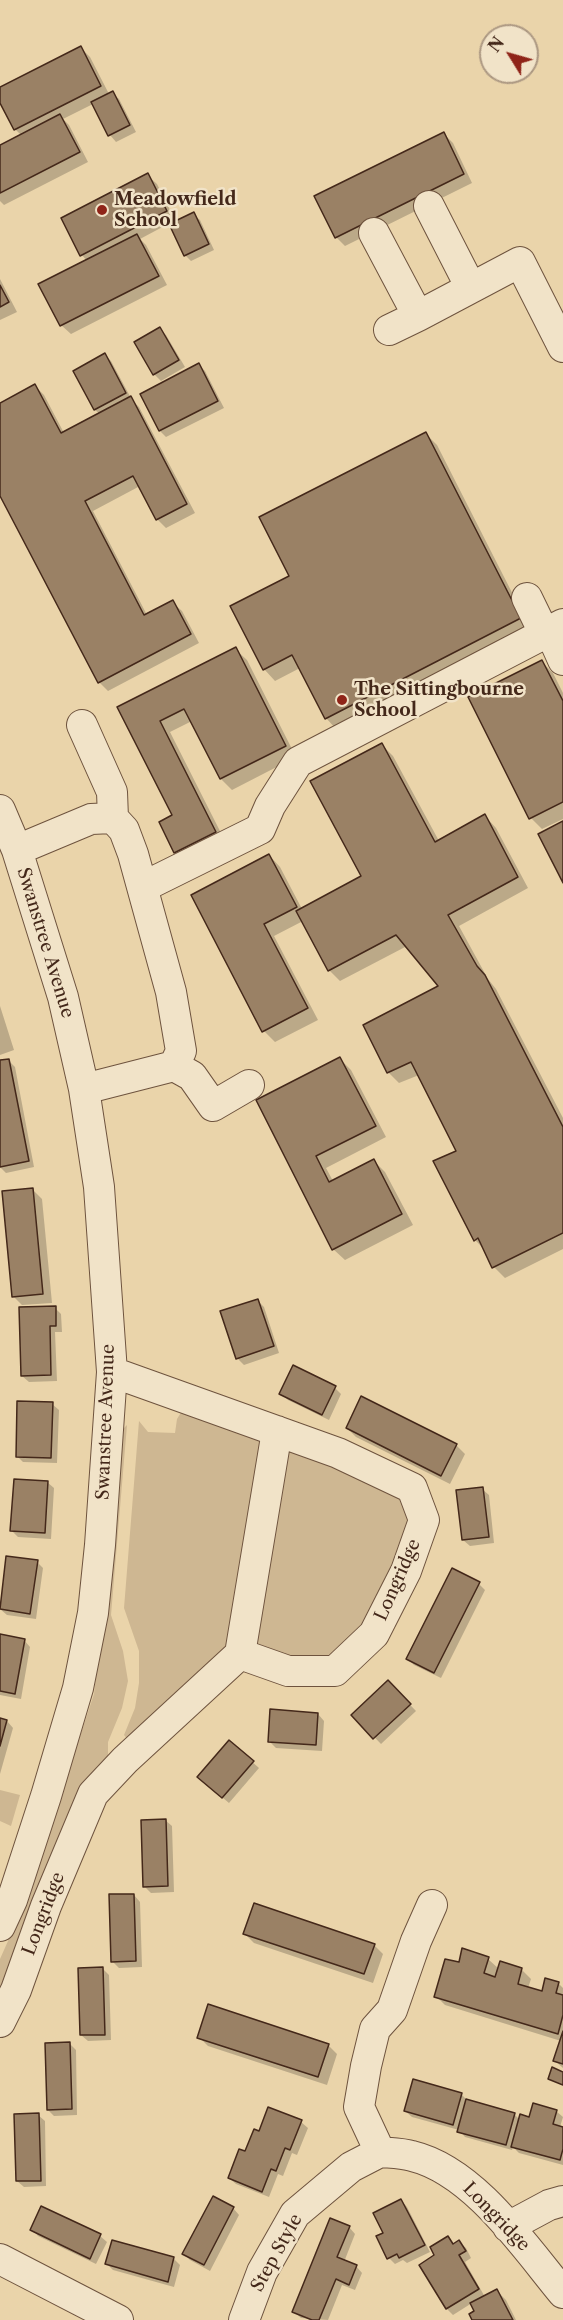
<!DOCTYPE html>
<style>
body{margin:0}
#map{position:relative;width:563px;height:2320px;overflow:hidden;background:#ead4aa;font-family:"Libre Caslon Text",serif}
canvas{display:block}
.north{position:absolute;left:479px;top:24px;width:60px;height:60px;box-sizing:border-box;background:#f1e3c8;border:2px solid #ac9882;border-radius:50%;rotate:307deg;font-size:16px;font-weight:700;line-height:24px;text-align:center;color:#44281a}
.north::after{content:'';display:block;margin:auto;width:21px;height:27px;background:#8f2418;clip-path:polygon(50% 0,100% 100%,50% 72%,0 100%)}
</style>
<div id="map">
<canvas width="563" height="2320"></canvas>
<div class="north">N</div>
</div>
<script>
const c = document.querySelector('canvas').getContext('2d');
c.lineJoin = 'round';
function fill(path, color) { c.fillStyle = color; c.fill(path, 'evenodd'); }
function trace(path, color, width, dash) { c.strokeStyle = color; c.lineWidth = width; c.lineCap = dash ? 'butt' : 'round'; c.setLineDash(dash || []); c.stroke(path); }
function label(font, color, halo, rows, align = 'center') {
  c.font = font + ' "Libre Caslon Text",serif'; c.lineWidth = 5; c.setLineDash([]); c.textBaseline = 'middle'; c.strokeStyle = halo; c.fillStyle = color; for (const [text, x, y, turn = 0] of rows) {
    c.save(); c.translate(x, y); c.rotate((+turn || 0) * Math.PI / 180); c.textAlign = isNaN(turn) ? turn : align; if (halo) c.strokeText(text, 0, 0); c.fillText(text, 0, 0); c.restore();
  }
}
const green = new Path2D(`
 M182,1411L412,1488L424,1520L335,1671L234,1645L129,1741L124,1735L135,1708L139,1683V1651L124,1608L139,1421L148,1432L175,1433L177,1419Z
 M127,1425L111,1615L123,1651L128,1681L122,1708L108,1742V1766L0,1992V1959L24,1905L94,1694L124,1428Z
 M0,1790L20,1795L11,1826L0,1821Z`);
const shadow = new Path2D(`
 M81,48L90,57L109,94L112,93L119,99L136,132L116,142L110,135L93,104L63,119L69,125L88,162L4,205L0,201V146L21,135L15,129L0,99V89Z
 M444,134L453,143L472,183L345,246L336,237Z
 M147,175L157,184L176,222L193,214L200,220L214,250L191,261L185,255L170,223L140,239L146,245L167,285L71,334L61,325L40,285L87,261L82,255Z
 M0,279L17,312L0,320Z
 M160,329L166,335L185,367L161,381L154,374L136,342Z
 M105,355L111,361L132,400L139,407L195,513L166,528L157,519L140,486L93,511L147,615L172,602L182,611L199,643L108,691L99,682L0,493V405L35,386L44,395L64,433L100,414L95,410L75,371Z
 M199,365L205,371L224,408L166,437L160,431L142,394Z
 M426,434L437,445L531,630L337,730L326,718L300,668L275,681L264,669L291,577Z
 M235,649L247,660L296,757L232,790L221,779L192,721L170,732L226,843L186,863L175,852L174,816L119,708Z
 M542,662L553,673L563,693V819L542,829L531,818L470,698Z
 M382,745L393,756L439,841L485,816L496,828L528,888L459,926L488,979L496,989L563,1118V1249L505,1278L494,1267L486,1251L475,1240L459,1152L419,1075L399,1083L388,1072L441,987L407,946L340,981L329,970L303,921L274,936L318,1020L275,1042L264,1031L193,896L269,855L280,867L302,909L363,876Z
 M0,1006L14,1050L0,1055Z
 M340,1059L351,1070L386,1137L326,1168L333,1181L374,1161L385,1172L413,1225L345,1260L333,1249L258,1101Z
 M8,1060L15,1067L34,1167L6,1173L0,1167V1062Z
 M33,1190L42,1199L52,1303L22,1305L13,1296Z
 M257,1300L264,1307L279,1353L244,1365L237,1358Z
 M55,1308L61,1314L62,1332H55L57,1381L29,1382L22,1376Z
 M335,1388L341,1394L329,1420L288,1400L281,1393Z
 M52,1404L59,1410L57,1463L23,1462L17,1456Z
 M347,1428L456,1445L465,1454L450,1484L356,1437Z
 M47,1482L54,1488L51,1539L18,1537L12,1531Z
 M482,1489L489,1495L494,1543L470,1546L463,1540Z
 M37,1562L43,1568L36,1619L7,1615L0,1609Z
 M479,1584L485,1590L441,1678L414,1665L408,1659Z
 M0,1636L24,1640L30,1647L21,1699L0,1695Z
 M388,1682L416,1711L381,1744L353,1715Z
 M318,1714L324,1721L322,1751L276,1748L270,1742Z
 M0,1720L7,1721L13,1728L0,1774Z
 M230,1742L259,1768L229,1803L205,1783Z
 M165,1820L172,1826L174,1892L151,1893L144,1886Z
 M134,1895L140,1902L142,1967L119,1968L113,1962Z
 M245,1934L374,1945L383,1954L373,1983L254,1943Z
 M488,1959L499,1969L522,1970L531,1979L528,1988L544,1992L558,1983L563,1988V2068L555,2061L561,2041L445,2005L436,1996L460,1964Z
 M103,1969L109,1975L111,2040L88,2041L81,2035Z
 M199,2037L328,2045L337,2054L327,2085L208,2046Z
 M69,2043L76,2050L77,2115L54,2116L48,2110Z
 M461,2094L468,2101L514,2114L520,2120L556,2111L563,2117L560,2127L563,2128V2165L519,2153L513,2147L512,2150L465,2137L459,2130L412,2117L405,2111Z
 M38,2115L45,2121L46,2186L24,2187L17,2181Z
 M301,2122L308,2128L297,2155L292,2153L283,2176L278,2174L269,2197L236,2184L229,2178L260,2133Z
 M401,2200L407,2207L430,2252L407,2263L403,2260L395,2264L389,2258L385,2233Z
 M42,2208L100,2236L107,2242L96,2264L38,2236L32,2229Z
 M233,2208L239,2215L210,2271L190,2260L184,2254Z
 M349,2227L355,2234L344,2262L356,2266L362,2273L355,2290L342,2285L328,2320L301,2318L294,2312Z
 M448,2238L455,2245L459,2242L466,2248L471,2258L465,2262L485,2297L497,2291L506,2300L516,2320H474L476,2312L472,2303L453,2315L447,2309L421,2265L436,2256Z
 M174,2259L180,2265L174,2287L113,2270L107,2264Z`);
const building = new Path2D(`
 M81,46L101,86L14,130L0,103V87Z
 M113,91L130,125L108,136L91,102Z
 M60,114L80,152L0,193V145Z
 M444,132L464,174L335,238L314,196Z
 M148,173L167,211L80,256L61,218Z
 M194,212L209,244L184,256L169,224Z
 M137,234L159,276L60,326L38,284Z
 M0,285L9,302L0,307Z
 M160,327L179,360L153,375L134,342Z
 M105,353L126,393L94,410L73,371Z
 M199,363L218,401L159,431L140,394Z
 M35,384L61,433L131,396L187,504L156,520L133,476L85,501L144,615L173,600L191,634L98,683L0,496V403Z
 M426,432L521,618L325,719L292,655L263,670L230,606L289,576L259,517Z
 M236,647L286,746L220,779L184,709L160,721L216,832L174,853L159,822L172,815L117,707Z
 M542,660L563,701V802L529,819L468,697Z
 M382,743L435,842L485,814L518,877L448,915L477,966L485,975L563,1127V1233L492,1268L478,1238L474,1241L433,1161L456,1151L411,1062L387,1073L363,1025L438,986L396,935L328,971L296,911L361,876L310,781Z
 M563,821V883L538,834Z
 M269,854L297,907L264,924L308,1008L262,1032L191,895Z
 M340,1057L376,1126L316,1156L329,1182L374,1159L402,1214L332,1250L256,1100Z
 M9,1059L29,1161L0,1167V1060Z
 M33,1188L43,1294L12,1297L2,1191Z
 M258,1299L274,1346L236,1359L220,1311Z
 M56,1306V1326H50L51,1375L21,1376L19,1307Z
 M293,1365L336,1386L322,1415L279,1394Z
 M361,1396L457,1444L441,1476L346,1428Z
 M17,1401L53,1402L51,1458L16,1457Z
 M14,1479L48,1481L45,1533L10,1531Z
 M483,1487L489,1537L462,1540L456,1490Z
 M6,1556L38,1560L30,1614L0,1609Z
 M452,1568L480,1582L434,1673L406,1659Z
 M0,1634L25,1639L15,1694L0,1691Z
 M388,1680L411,1704L373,1739L351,1715Z
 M270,1709L318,1713L316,1745L268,1742Z
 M0,1718L7,1720L0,1746Z
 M229,1740L254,1761L222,1798L197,1777Z
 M166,1819L168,1886L143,1887L141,1820Z
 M109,1894H134L136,1961L111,1962Z
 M254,1903L375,1944L364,1974L243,1934Z
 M462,1948L489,1957L484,1973L495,1977L500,1961L522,1968L518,1984L542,1991L545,1978L559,1982L556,1993L563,1995V2015L558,2034L434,1997L445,1959L459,1962Z
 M103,1967L105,2035H80L78,1968Z
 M208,2004L329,2044L318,2077L197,2038Z
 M563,2031V2064L553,2061Z
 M70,2042L72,2109L47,2110L45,2043Z
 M552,2067L563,2072V2085L548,2079Z
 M413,2079L462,2093L453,2125L404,2111Z
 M466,2099L515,2113L506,2145L457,2132Z
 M533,2103L557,2110L553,2124L563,2127V2149L560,2160L511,2147L520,2114L529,2117Z
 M268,2107L302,2120L290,2150L285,2148L276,2171L271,2169L262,2192L228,2178L239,2149L245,2151L254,2129L259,2131Z
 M39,2113L41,2181H16L14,2114Z
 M213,2196L234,2207L204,2265L182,2254Z
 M401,2199L425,2245L399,2258L397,2254L387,2259L376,2236L383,2233L373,2213Z
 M41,2206L101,2234L90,2259L30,2230Z
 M330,2218L350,2226L337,2257L357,2265L349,2285L336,2279L319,2320H312L292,2312Z
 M448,2236L453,2244L459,2240L466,2251L459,2255L479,2289L446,2309L419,2265L434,2255L430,2247Z
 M112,2240L174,2257L168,2282L105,2264Z
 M497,2289L513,2320H472L469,2314L474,2311L470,2303Z`);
const minor = new Path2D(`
 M429,206L471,288
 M374,233L418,316L520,262L563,347
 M389,330L418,316
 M527,598L544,633
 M550,631L563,660
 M82,725L112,792L113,818
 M0,810L17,850L63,997L84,1089L99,1187L112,1372L100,1545L93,1613L78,1688L46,1796L12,1900L0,1926
 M17,850L91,819L113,818L124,830L133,854L171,992L181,1051L174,1066L84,1089
 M143,887L260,829L270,806L298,762L563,624
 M174,1066L192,1076L213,1106L249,1085
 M240,1654L277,1431
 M0,2022L16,1990L46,1906L93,1794L125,1760L240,1654L288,1671H335L374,1634L406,1571L424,1520L412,1488L338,1453L112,1372
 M380,2152L359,2107L366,2066L375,2029L392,2010L416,1941L432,1905
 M380,2152C391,2153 402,2153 412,2156C474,2171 524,2246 563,2293
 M508,2227L549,2205L563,2201
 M0,2259L118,2320
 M244,2320L262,2272L295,2214L351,2167L380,2152`);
const markers = [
 [102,210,6,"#8f2418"],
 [342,700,6,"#8f2418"]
];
const poiNames = [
 ["Meadowfield",114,200],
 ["School",114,221],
 ["The Sittingbourne",354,690],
 ["School",354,711]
];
const streetNames = [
 ["Swanstree Avenue",45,943,73],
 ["Swanstree Avenue",106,1422,-88],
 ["Longridge",398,1580,-66],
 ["Longridge",44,1914,-69],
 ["Longridge",496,2217,46],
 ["Step Style",277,2253,-61]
];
fill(green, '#ceb792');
fill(shadow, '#0003');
fill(building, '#9a8165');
trace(building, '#44281a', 1.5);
trace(minor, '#6e533e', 32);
trace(minor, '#f1e3c8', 30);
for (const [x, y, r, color] of markers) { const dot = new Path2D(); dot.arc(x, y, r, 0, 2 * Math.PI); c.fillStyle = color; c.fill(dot); trace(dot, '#f1e3c8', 2); }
label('bold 18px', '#44281a', '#f1e3c8', poiNames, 'left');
label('18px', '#44281a', '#f1e3c8', streetNames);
</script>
